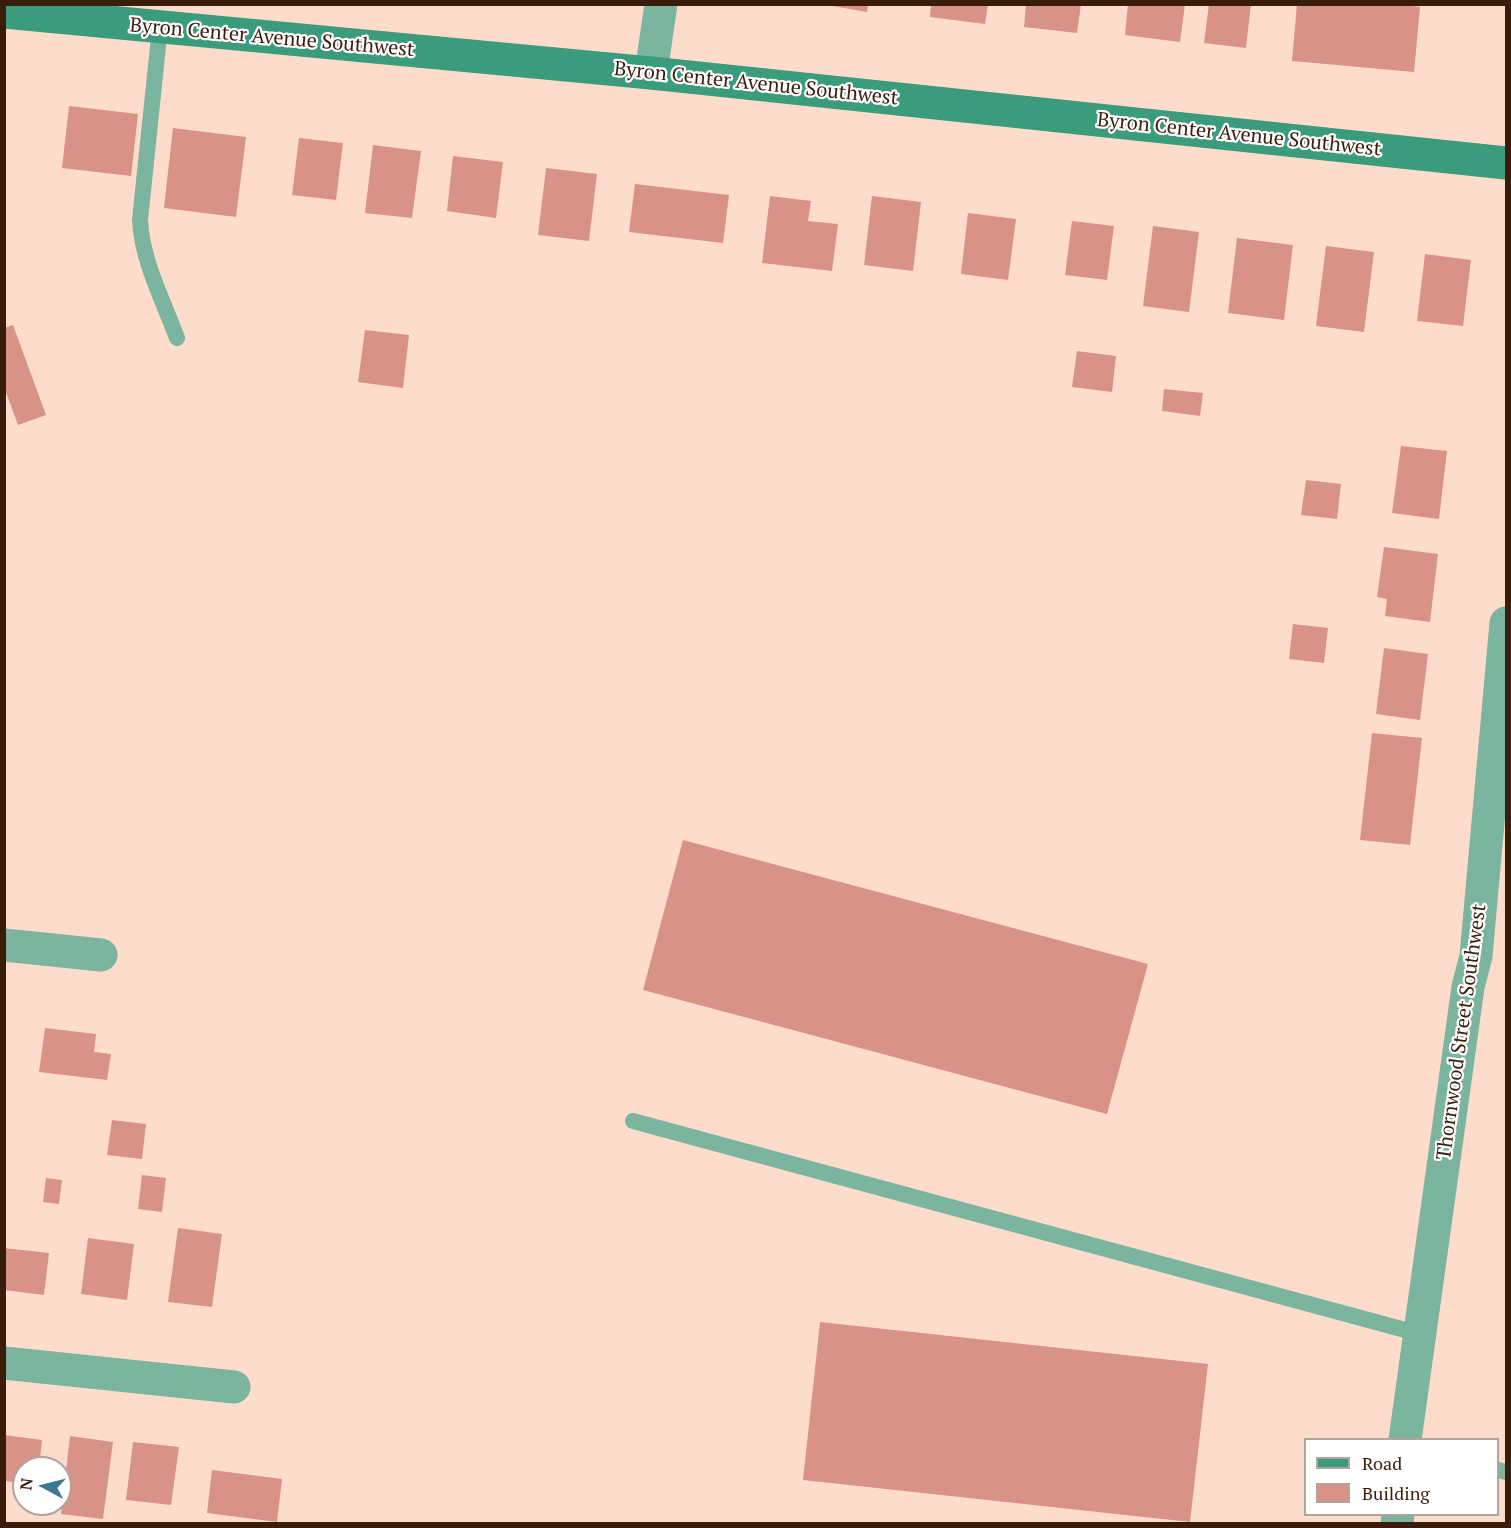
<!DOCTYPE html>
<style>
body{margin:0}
#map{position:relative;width:1511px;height:1528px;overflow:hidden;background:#fedccb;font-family:"PT Serif",serif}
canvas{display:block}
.frame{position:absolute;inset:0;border:6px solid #391c0a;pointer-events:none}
.legend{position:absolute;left:1304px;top:1438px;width:195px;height:78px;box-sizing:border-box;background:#fff;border:2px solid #b0a49d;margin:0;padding:8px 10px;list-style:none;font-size:18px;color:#391c0a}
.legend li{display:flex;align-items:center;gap:12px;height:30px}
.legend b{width:30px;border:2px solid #b0a49d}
.north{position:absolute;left:12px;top:1456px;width:60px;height:60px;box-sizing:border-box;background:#fff;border:2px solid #b0a49d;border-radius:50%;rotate:277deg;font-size:16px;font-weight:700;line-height:24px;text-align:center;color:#391c0a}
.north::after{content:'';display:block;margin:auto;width:21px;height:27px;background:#3e7790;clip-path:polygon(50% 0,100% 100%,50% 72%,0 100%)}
</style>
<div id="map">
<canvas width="1511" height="1528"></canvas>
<div class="frame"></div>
<ul class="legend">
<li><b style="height:8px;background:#3b9b7d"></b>Road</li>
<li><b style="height:16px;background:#d99287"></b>Building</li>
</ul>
<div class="north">N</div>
</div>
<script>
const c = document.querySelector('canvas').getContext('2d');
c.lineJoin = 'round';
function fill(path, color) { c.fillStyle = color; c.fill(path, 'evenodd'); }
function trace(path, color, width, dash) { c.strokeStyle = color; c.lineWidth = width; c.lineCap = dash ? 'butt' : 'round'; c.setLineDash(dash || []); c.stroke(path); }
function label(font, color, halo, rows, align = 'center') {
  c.font = font + ' "PT Serif",serif'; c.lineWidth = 4.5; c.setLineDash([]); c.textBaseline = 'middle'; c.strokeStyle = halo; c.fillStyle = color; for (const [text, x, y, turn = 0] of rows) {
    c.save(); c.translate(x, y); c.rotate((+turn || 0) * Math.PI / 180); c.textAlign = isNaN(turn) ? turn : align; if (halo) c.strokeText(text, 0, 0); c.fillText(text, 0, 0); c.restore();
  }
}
const building = new Path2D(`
 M821,4H868L867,12Z
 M931,4H988L985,24L930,17Z
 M1026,4H1081L1077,33L1024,27Z
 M1128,4H1185L1180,42L1125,35Z
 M1209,4H1251L1246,48L1204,43Z
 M1297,4H1398L1420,7L1414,72L1292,61Z
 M69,106L138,114L131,176L62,168Z
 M173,128L246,137L236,217L164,208Z
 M299,138L343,143L336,200L292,195Z
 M373,145L421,151L412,218L365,213Z
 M453,156L503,162L496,218L447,211Z
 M546,168L597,174L589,241L538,235Z
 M635,184L729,195L723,243L629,232Z
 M770,196L811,201L808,221L838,224L832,271L762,263Z
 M872,196L921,202L913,271L864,265Z
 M968,213L1016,219L1008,280L961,274Z
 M1072,221L1114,226L1107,280L1065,275Z
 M1153,226L1199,232L1189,312L1143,306Z
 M1237,238L1293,245L1284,320L1228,313Z
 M1326,246L1374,252L1364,332L1316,326Z
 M1425,254L1471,260L1463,326L1417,321Z
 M13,325L46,415L18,425L4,387V328Z
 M365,330L409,335L403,388L358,382Z
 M1077,351L1116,356L1112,392L1072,387Z
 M1164,389L1203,393L1200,416L1162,411Z
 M1401,446L1447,451L1439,519L1392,513Z
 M1306,480L1341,484L1337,519L1301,515Z
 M1384,547L1438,554L1430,622L1385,616L1387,599L1377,597Z
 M1293,624L1328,628L1324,663L1289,659Z
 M1384,648L1428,654L1420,720L1376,714Z
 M1372,733L1422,738L1410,845L1360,840Z
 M683,840L1148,964L1107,1114L643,990Z
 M45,1028L96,1034L94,1052L111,1054L107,1080L39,1072Z
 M112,1120L146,1124L142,1159L107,1155Z
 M142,1175L166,1178L162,1212L138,1209Z
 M46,1178L62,1180L59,1204L43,1202Z
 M178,1228L222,1234L212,1307L168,1302Z
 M88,1238L134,1244L127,1300L81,1294Z
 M4,1248L49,1253L44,1295L4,1290Z
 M820,1322L1208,1364L1190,1522L803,1480Z
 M4,1435L42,1440L39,1468H24V1483L4,1481Z
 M70,1436L113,1442L103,1519L61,1514Z
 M133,1442L179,1447L171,1505L126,1500Z
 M212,1470L282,1479L277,1522L207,1513Z`);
const lane = new Path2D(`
 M160,27L140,220C142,261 163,300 177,338
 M633,1121L1420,1334
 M1498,1470L1506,1472`);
const street = new Path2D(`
 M651,73L661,4
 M4,945L101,955
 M4,1363L234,1387
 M1405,1440L1468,987L1476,956L1506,623
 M1397,1524L1398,1514`);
const secondary = new Path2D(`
 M4,12L651,73L1506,163`);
const streetNames = [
 ["Byron Center Avenue Southwest",272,38,5],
 ["Byron Center Avenue Southwest",756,84,6],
 ["Byron Center Avenue Southwest",1239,135,6],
 ["Thornwood Street Southwest",1462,1032,-82]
];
fill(building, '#d99287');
trace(lane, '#7bb49f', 16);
trace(street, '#7bb49f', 33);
trace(secondary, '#3b9b7d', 33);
label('20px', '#391c0a', '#fff', streetNames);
</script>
